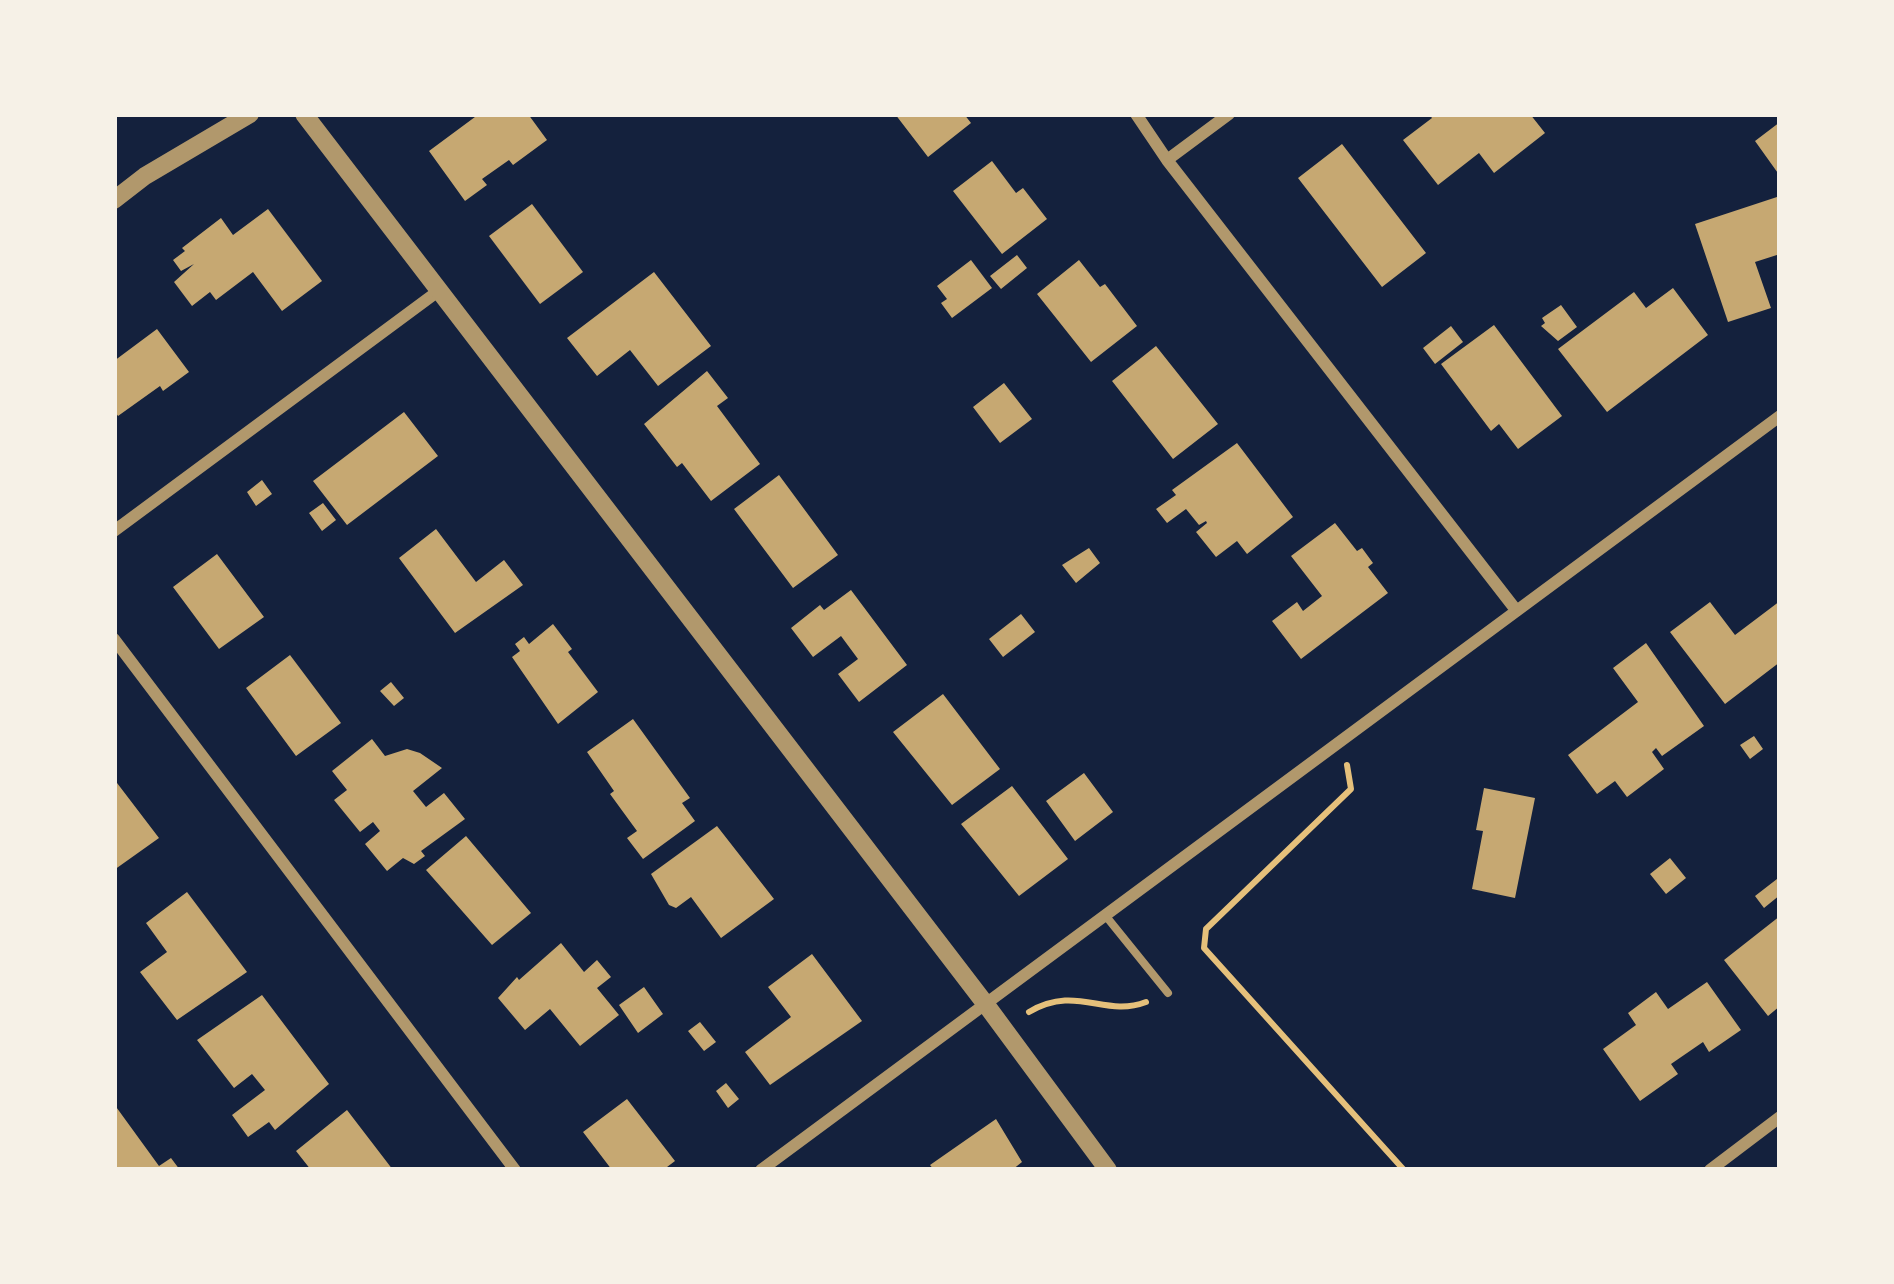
<!DOCTYPE html>
<style>
body{margin:0}
#map{position:relative;width:1894px;height:1284px;overflow:hidden;background:#14213d;font-family:"Times New Roman",serif}
canvas{display:block}
.frame{position:absolute;inset:0;border:117px solid #f6f1e7;pointer-events:none}
</style>
<div id="map">
<canvas width="1894" height="1284"></canvas>
<div class="frame"></div>
</div>
<script>
const c = document.querySelector('canvas').getContext('2d');
c.lineJoin = 'round';
function fill(path, color) { c.fillStyle = color; c.fill(path, 'evenodd'); }
function trace(path, color, width, dash) { c.strokeStyle = color; c.lineWidth = width; c.lineCap = dash ? 'butt' : 'round'; c.setLineDash(dash || []); c.stroke(path); }
const building = new Path2D(`
 M479,114H528L547,140L513,165L509,160L482,179L487,185L465,201L429,151Z
 M895,114H964L971,123L928,157Z
 M1429,114H1530L1545,133L1494,173L1479,153L1438,185L1403,140L1432,118Z
 M1780,122V176L1755,141Z
 M1342,144L1426,253L1382,287L1298,178Z
 M992,161L1016,193L1023,188L1047,219L1002,254L953,191Z
 M1780,196V254L1755,262L1771,308L1728,322L1695,224Z
 M532,204L583,272L540,304L489,236Z
 M268,209L322,281L282,311L253,272L216,300L210,292L192,306L174,282L194,264L181,271L173,260L185,251L182,248L221,218L233,235Z
 M1017,255L1027,268L1001,289L990,276Z
 M971,260L992,288L952,318L941,303L947,299L937,286Z
 M1079,260L1100,287L1105,284L1137,326L1091,362L1037,294Z
 M654,272L711,346L658,386L630,350L597,376L567,338Z
 M1673,288L1708,335L1607,412L1558,349L1634,292L1646,308Z
 M1561,305L1577,327L1558,341L1541,326L1545,323L1542,318Z
 M1494,325L1562,416L1518,449L1499,424L1491,431L1441,364Z
 M1451,326L1463,342L1435,364L1423,348Z
 M157,329L189,372L163,391L160,386L118,416L114,410V361Z
 M1156,346L1218,424L1173,459L1112,381Z
 M707,371L728,398L717,406L760,464L711,501L682,463L677,467L644,424Z
 M1004,383L1032,419L1000,443L973,407Z
 M404,412L438,456L347,525L313,481Z
 M1237,443L1293,517L1247,554L1237,541L1216,557L1196,532L1207,523L1206,521L1199,525L1186,509L1167,523L1156,509L1176,495L1172,490Z
 M779,475L838,555L793,588L734,509Z
 M262,480L272,494L256,506L247,492Z
 M323,503L336,520L322,531L309,513Z
 M1335,523L1357,551L1362,548L1373,563L1368,567L1388,593L1301,659L1272,621L1297,602L1303,611L1322,596L1291,556Z
 M436,529L476,582L504,560L523,585L455,633L399,558Z
 M1089,548L1100,563L1076,583L1062,565Z
 M217,554L264,617L219,649L173,587Z
 M851,590L907,665L859,702L838,674L858,659L841,636L813,657L791,628L820,605L824,610Z
 M1780,601V662L1725,704L1670,632L1710,602L1735,635Z
 M1021,614L1035,632L1003,657L989,639Z
 M553,624L572,649L568,652L598,692L558,724L512,657L520,651L515,644L524,637L529,644Z
 M1646,643L1704,726L1662,756L1656,748L1652,752L1664,769L1627,797L1615,781L1597,794L1568,755L1638,702L1613,668Z
 M290,655L341,723L296,756L246,688Z
 M391,682L404,698L394,706L380,691Z
 M943,694L1000,769L952,805L893,732Z
 M633,719L690,798L682,803L695,821L643,859L627,838L637,831L610,794L614,791L587,752Z
 M1754,736L1763,749L1750,759L1740,745Z
 M372,739L385,756L407,749L420,753L442,768L413,791L426,807L444,793L465,819L421,851L425,856L414,864L403,858L387,871L365,844L380,831L373,822L360,832L334,800L347,790L332,771Z
 M1084,773L1113,812L1075,841L1046,801Z
 M114,779L159,838L114,870Z
 M1012,786L1068,859L1019,896L961,824Z
 M1484,788L1535,798L1515,898L1472,889L1483,831L1476,830Z
 M717,826L774,899L721,938L691,897L676,908L669,905L651,874Z
 M466,836L531,913L492,945L426,870Z
 M1670,858L1686,878L1666,894L1650,874Z
 M1777,879L1780,895L1764,908L1755,896Z
 M187,892L247,972L177,1020L140,972L167,952L146,923Z
 M1780,916V1006L1768,1016L1724,960Z
 M561,943L584,972L597,960L611,977L597,988L619,1015L580,1046L550,1009L525,1030L498,998L517,977L519,980Z
 M812,954L862,1021L770,1085L745,1052L791,1017L768,987Z
 M1707,982L1741,1030L1709,1052L1703,1042L1671,1064L1678,1074L1640,1101L1603,1049L1636,1025L1628,1013L1656,992L1668,1009Z
 M644,987L663,1014L638,1033L619,1005Z
 M262,995L329,1084L275,1130L269,1122L248,1137L232,1115L265,1090L252,1074L234,1088L197,1040Z
 M700,1022L716,1042L704,1051L688,1031Z
 M726,1083L739,1099L728,1108L716,1091Z
 M627,1099L675,1161L663,1170H612L583,1132Z
 M114,1104L159,1166L171,1158L180,1170H114Z
 M347,1110L393,1170H311L296,1151Z
 M996,1119L1022,1162L1012,1170H934L930,1165Z`);
const path = new Path2D(`
 M1347,765L1351,789L1206,929L1204,948L1404,1170
 M1029,1012C1077,984 1104,1018 1146,1002`);
const service = new Path2D(`
 M1105,915L1168,993`);
const minor = new Path2D(`
 M1136,114L1167,160L1516,610
 M1167,160L1229,114
 M114,531L437,292
 M114,639L515,1170
 M761,1170L1780,416
 M1710,1170L1780,1117`);
const tertiary = new Path2D(`
 M304,114L984,1002L1108,1170
 M114,200L145,176L250,114`);
fill(building, '#c6a872');
trace(path, '#e5c07b', 6);
trace(service, '#b1986c', 8);
trace(minor, '#b1986c', 12);
trace(tertiary, '#b1986c', 18);
</script>
